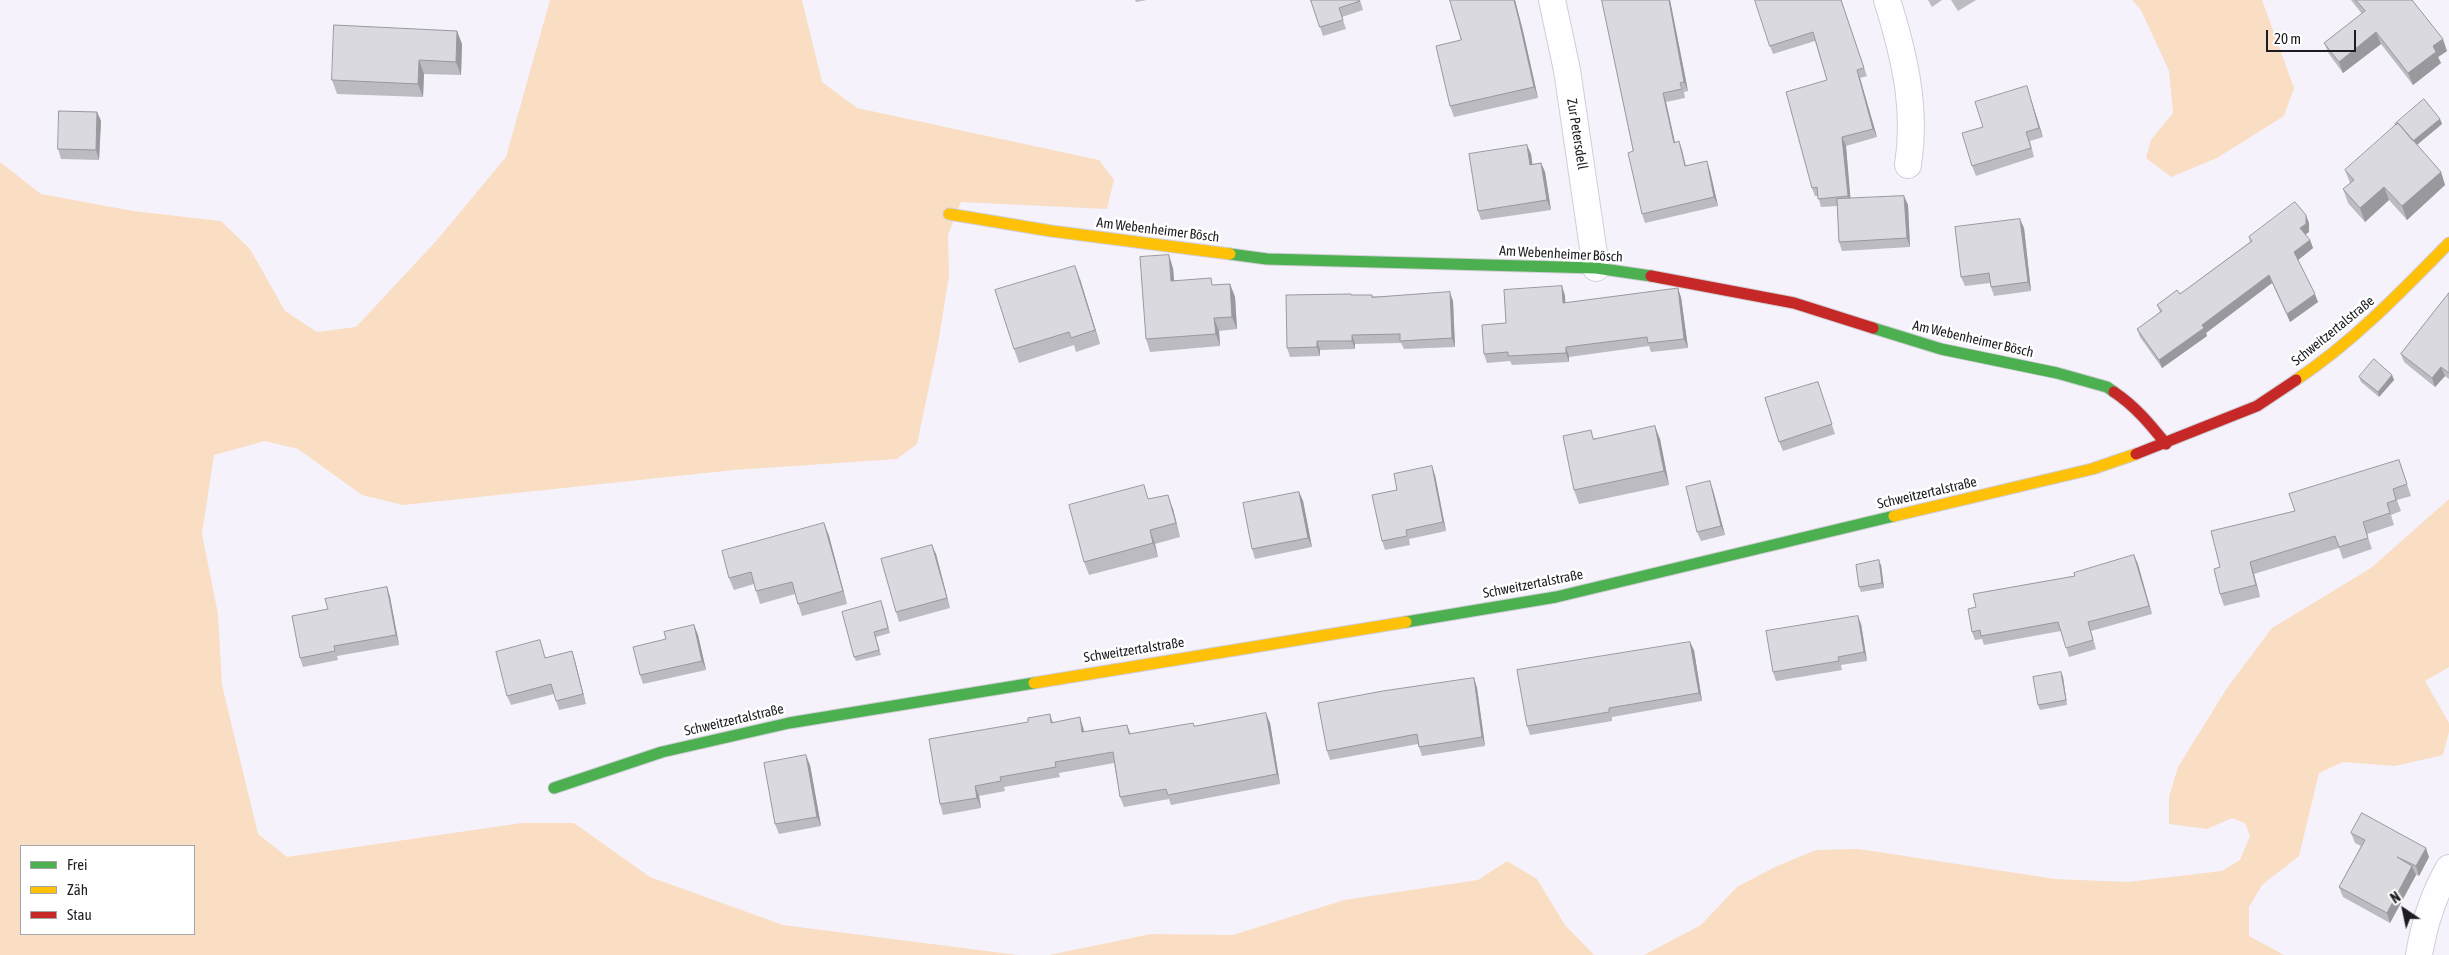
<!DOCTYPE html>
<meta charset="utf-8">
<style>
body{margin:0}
#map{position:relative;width:2449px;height:955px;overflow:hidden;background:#f5f2fc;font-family:"Asap Condensed",sans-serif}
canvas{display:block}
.legend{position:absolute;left:20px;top:845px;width:175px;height:90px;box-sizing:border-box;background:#fff;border:1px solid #a5a4a6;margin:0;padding:6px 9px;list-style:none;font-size:15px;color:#1d1c21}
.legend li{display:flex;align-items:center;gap:10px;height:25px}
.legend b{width:25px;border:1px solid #a5a4a6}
.north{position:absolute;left:2379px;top:885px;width:50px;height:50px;-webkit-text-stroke:4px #fff;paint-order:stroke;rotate:326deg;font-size:14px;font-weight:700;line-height:20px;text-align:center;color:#1d1c21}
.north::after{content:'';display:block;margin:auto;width:18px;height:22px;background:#1d1c21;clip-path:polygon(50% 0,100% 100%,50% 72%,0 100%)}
.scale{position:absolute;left:2266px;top:30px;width:90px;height:22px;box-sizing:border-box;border:2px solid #1d1c21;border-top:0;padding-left:6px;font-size:15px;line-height:18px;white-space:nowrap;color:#1d1c21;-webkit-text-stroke:4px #fff;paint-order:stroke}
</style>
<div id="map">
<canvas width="2449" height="955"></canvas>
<ul class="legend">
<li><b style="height:6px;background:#4caf50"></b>Frei</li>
<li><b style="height:6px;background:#ffc107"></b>Zäh</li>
<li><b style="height:6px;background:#c62828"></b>Stau</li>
</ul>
<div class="north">N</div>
<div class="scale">20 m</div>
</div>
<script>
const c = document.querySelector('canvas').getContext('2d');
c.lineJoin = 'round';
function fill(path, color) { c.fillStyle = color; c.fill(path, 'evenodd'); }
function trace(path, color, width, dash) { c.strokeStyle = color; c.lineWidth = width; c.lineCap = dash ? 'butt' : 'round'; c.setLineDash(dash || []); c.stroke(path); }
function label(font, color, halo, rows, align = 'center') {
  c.font = font + ' "Asap Condensed",sans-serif'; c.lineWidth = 5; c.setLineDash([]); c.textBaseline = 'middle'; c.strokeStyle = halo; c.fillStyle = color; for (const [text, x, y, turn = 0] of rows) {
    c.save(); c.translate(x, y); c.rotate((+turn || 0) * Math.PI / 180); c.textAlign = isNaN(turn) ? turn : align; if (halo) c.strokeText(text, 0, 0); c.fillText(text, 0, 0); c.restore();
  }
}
const green = new Path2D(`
 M550,0H802L822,82L857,108L1099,160L1114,180L1107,209L961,202L948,235L949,276L938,344L917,444L897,459L734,470L403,505L362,495L298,449L265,441L214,455L202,534L218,614L222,685L258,834L287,857L522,823H574L650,877L783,925L1018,955H0V162L41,194L133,211L221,221L250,249L285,311L317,332L356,327L438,239L506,157ZM21,846H194V934H21Z
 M2132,0H2262L2294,88L2284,116L2217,158L2171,177L2146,158L2151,140L2173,113L2169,71L2141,10Z
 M2449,499V667L2425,681L2449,723V732L2443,755L2395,766L2343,762L2319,773L2299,856L2262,885L2249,907V936L2284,955H1644L1701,925L1737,887L1775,867L1816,850L1859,849L2055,879L2128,882L2222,871L2240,860L2250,836L2245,823L2232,818L2207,829L2169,824V797L2178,767L2227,688L2272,628L2371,568Z
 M1507,861L1537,879L1565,925L1594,955H1049L1151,934L1233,935L1344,900L1478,880Z`);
const street = new Path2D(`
 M1552,0L1567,70L1596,268
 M1887,0C1904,54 1917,108 1908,165
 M2419,955C2424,925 2433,895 2449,868`);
const fast = new Path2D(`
 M1230,254L1267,259L1596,268L1651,276
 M1873,328L1941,349L2057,373L2107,387L2114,392
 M1406,622L1556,597L1894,516
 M554,788L662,752L789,723L1034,683`);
const slow = new Path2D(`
 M949,214L1051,231L1230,254
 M2296,380C2353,342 2401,292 2449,243
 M1894,516L2092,469L2136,454
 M1034,683L1406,622`);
const jam = new Path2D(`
 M1651,276L1794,303L1873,328
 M2114,392C2135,406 2150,424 2166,444
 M2136,454L2257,406L2296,380`);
const wall = new Path2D(`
 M1135,0H1147L1136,2Z
 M1311,0H1360L1363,10L1342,17L1346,29L1323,36Z
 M1450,0H1515L1523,31L1538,98L1454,117L1450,106L1461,40Z
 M1602,0H1670L1688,91L1684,92L1685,98L1666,102L1675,142L1682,150L1686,166L1710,171L1718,206L1645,223L1642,214L1633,151Z
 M1841,0L1867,76L1860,78L1877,137L1846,146L1850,199L1904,196L1908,205L1910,247L1842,251L1839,242L1837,206L1821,207L1818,196H1815L1812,188L1827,80L1815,41L1773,54L1770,46Z
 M1928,0H1942L1932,7Z
 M1951,0H1976L1958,11Z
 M2351,0H2412L2447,51L2438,57L2441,63L2413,85L2381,44L2343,73L2329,54L2324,43L2362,14Z
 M457,31L462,44L461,75L424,74L423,97L337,94L332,80Z
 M2030,96L2043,137L2030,141L2034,157L1976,176L1972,166L1983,127Z
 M97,112L101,121L99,160L61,159L58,149Z
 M2440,119L2442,124L2417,145L2441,172L2445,185L2407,220L2389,200L2365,222L2348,203L2343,189L2350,183L2345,170Z
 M1527,145L1531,154L1532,164L1541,163L1545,172L1551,210L1481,220L1478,211Z
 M2309,223V232L2305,235L2310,240L2313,248L2298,260L2318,302L2290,322L2272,283L2206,333L2207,336L2162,368L2140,337L2137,329L2160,312L2157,305L2180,294L2250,242L2249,237Z
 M2024,228L2031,291L1994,296L1991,287L1990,283L1965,286L1961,277Z
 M1173,268L1174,280L1214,285L1230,284L1235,297L1237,329L1219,331L1220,346L1150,352L1146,339Z
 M1080,279L1100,344L1076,352L1074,345L1019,363L1014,349Z
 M1562,286L1565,296V303L1681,297L1688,348L1651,352L1649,346L1569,357V362L1512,365L1510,361L1487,363L1484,354L1506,323Z
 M2449,293V379L2445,376L2435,387L2404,362L2401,354Z
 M1352,295L1453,301L1455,347L1404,349L1401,343L1355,344V349L1320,350V356L1290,357L1287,348Z
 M2392,375L2394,380L2379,397L2361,382L2359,377Z
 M1818,382L1835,434L1783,451L1779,442Z
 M1594,438L1660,439L1669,485L1579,504L1574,490Z
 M2399,460L2411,496L2397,500L2401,511L2391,515L2394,525L2367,534L2372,549L2343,559L2339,548L2254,574L2260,597L2224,606L2220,594V567L2295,511Z
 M1435,475L1446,531L1409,539L1410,545L1385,550L1382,541L1397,490Z
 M1713,490L1725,535L1701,541L1697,532Z
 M1299,492L1303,501L1312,547L1255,559L1252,549Z
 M1149,499L1173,509L1180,537L1155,544L1158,557L1089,575L1084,562Z
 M824,523L829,536L847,604L802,616L795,594L760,604L754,584L734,590L729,578Z
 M936,554L950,608L899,622L896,612Z
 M2134,555L2152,614L2091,631L2096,649L2069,657L2061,631L1984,645L1982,639L1975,640L1972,632L1976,607L2075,576Z
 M1881,565L1884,588L1861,592L1859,587Z
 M387,587L390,597L399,645L337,656L338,660L303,667L300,658L328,609Z
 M883,606L890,633L876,637L881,655L856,661L854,657Z
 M1861,624L1867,661L1841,665L1842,670L1776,681L1773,672Z
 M694,625L698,635L706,670L643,684L640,675L666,639Z
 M540,640L545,658L572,651L575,661L586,704L559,710L554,694L511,705L507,696Z
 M1694,650L1702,701L1612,717V721L1530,735L1527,726Z
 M2061,672L2063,677L2067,705L2040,710L2038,705Z
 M1474,678L1477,688L1485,746L1422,756L1418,744L1330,760L1327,751Z
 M1050,714L1053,722L1083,727L1084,732L1127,725L1131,734L1194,726L1270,723L1280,784L1171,805L1169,799L1124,807L1120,797L1114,763L1059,773L1060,777L1004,787L1005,791L979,796L981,808L943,815L940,804L1028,722Z
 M810,765L821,826L779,834L775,824Z
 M2351,833L2429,857L2419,876L2415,874L2416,875L2390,923L2343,897L2339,887L2361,846L2355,843Z`);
const shadedWall = new Path2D(`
 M1514,0H1515L1523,31L1538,98L1534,87Z
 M1669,0H1670L1688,91L1684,82Z
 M457,31L462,44L461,75L456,62Z
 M2376,32L2381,44L2343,73L2339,62Z
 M2443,39L2447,51L2438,57L2441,63L2413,85L2408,73L2433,46Z
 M419,60L424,74L423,97L418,84Z
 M1857,70L1860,78L1877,137L1873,129Z
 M2027,86L2030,96L2043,137L2039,128Z
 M1663,93L1666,102L1677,152L1674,143Z
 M97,112L101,121L99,160L96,150Z
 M2440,119L2442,124L2413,148L2411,143Z
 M1842,137L1846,146L1851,204L1848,196Z
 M1679,141L1682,150L1688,176L1685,166Z
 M1527,145L1531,154L1534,174L1530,165Z
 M1707,161L1710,171L1718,206L1714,197Z
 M1541,163L1545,172L1551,210L1547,200Z
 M2441,172L2445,185L2407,220L2402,206Z
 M2384,187L2389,200L2365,222L2360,208Z
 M1904,196L1908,205L1910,247L1907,238Z
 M2306,215L2309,223V232L2303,236L2300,228Z
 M2020,219L2024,228L2031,291L2028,282Z
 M2310,240L2313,248L2297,261L2294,252Z
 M1169,255L1173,268L1175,293L1171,281Z
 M1075,266L1080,279L1100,344L1095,330Z
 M2269,275L2272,283L2206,333L2207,336L2162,368L2159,360L2202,325Z
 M1230,284L1235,297L1237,329L1232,317Z
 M1562,286L1565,296L1566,312L1563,303Z
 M1678,288L1681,297L1688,348L1684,339Z
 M1450,292L1453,301L1455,347L1452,338Z
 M2315,294L2318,302L2290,322L2287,314Z
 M1214,318L1219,331L1220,346L1216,334Z
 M1352,335L1355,344V349L1352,341Z
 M1317,341L1320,350V356L1317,347Z
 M1566,347L1569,357V362L1566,353Z
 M2441,367L2445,376L2435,387L2432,378Z
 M2392,375L2394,380L2379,397L2378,392Z
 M1655,426L1660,439L1669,485L1664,471Z
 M1432,466L1435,475L1446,531L1443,522Z
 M1710,481L1713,490L1725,535L1721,526Z
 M1299,492L1303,501L1312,547L1308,538Z
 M1168,495L1173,509L1180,537Z
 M824,523L829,536L847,604L843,591Z
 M1150,530L1155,544L1158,557L1153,543Z
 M932,545L936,554L950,608L947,598Z
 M2134,555L2138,564L2152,614L2149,606Z
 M1879,560L1881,565L1884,588L1882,583Z
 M2250,562L2254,574L2260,597L2256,585Z
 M387,587L390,597L399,645L396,635Z
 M1858,616L1861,624L1867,661L1864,652Z
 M694,625L698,635L706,670L702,661Z
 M1690,642L1694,650L1702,701L1699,693Z
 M572,651L575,661L586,704L583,694Z
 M2061,672L2063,677L2067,705L2066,700Z
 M1474,678L1477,688L1485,746L1482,737Z
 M1266,713L1270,723L1280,784L1277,774Z
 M1080,717L1083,727L1086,742L1082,732Z
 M806,755L810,765L821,826L817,817Z
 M975,786L979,796L981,808L977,798Z
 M2426,848L2429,857L2419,876L2416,866Z
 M2412,866L2416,875L2390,923L2387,913Z`);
const building = new Path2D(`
 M1311,0H1359L1360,1L1339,8L1343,20L1320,27Z
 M1450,0H1514L1519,20L1534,87L1450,106L1436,46L1461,40Z
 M1602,0H1669L1684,82L1680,83L1682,89L1663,93L1674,143L1679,141L1685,166L1707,161L1714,197L1642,214L1628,153L1633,151Z
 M1755,0H1841L1864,68L1857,70L1873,129L1842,137L1848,196L1818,199L1817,187L1812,188L1786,92L1827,80L1813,32L1770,46Z
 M2356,0H2412L2443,39L2433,46L2436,52L2408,73L2376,32L2339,62L2324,43L2365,11Z
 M334,25L457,31L456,62L419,60L418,84L332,80Z
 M2027,86L2039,128L2026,132L2031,148L1972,166L1962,133L1983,127L1975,102Z
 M2424,99L2440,119L2413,141L2398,123L2396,125L2395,124Z
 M59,111L97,112L96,150L58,149Z
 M2398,123L2441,172L2402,206L2384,187L2360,208L2343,189L2354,180L2345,170Z
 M1527,145L1530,165L1541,163L1547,200L1478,211L1469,154Z
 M1904,196L1907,238L1839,242L1837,199Z
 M2295,202L2306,215V224L2300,228L2310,240L2294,252L2315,294L2287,314L2269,275L2202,325L2204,328L2159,360L2137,329L2162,311L2157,305L2177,290L2180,294L2252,241L2249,237Z
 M2020,219L2028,282L1991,287L1989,273L1961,277L1955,227Z
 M1169,255L1171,281L1211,278L1212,285L1230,284L1232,317L1214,318L1216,334L1146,339L1140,257Z
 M1075,266L1095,330L1071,338L1069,332L1014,349L995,290Z
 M1562,286L1563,303L1678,288L1684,339L1648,343L1647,337L1566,347V353L1508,356V352L1484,354L1482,325L1506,323L1504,290Z
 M1450,292L1452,338L1400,341V334L1352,335V341H1317V347L1287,348L1286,295L1351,294V295H1372V297Z
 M2449,293V373L2441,367L2432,378L2401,354Z
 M2374,359L2392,375L2378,392L2359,377Z
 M1818,382L1832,424L1779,442L1765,398Z
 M1655,426L1664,471L1574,490L1563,436L1591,430L1593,439Z
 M2399,460L2407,484L2393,489L2396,500L2387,503L2390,513L2363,522L2368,538L2339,547L2335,536L2250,562L2256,585L2220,594L2214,569L2220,567L2211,531L2295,511L2289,494Z
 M1432,466L1443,522L1406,530L1407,536L1382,541L1372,495L1397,490L1394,474Z
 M1710,481L1721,526L1697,532L1686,487Z
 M1144,485L1148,499L1168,495L1176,523L1150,530L1153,543L1084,562L1069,505Z
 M1299,492L1308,538L1252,549L1243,503Z
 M824,523L843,591L798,604L792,582L756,591L751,572L729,578L722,551Z
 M932,545L947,598L896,612L881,559Z
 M2134,555L2149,606L2088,622L2093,640L2066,648L2058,622L1981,636L1980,630L1972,632L1968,609L1976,607L1973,594L2075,576L2074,573Z
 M1879,560L1882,583L1859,587L1856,565Z
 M387,587L396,635L334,646L335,651L300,658L292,616L328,609L325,599Z
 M881,601L888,628L874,632L879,650L854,657L842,612Z
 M1858,616L1864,652L1838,657L1839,661L1773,672L1766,631Z
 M694,625L702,661L640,675L633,647L666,639L664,632Z
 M540,640L545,658L572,651L583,694L556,701L551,684L507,696L496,652Z
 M1690,642L1699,693L1609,708V712L1527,726L1517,670Z
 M2061,672L2066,700L2038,705L2033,677Z
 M1474,678L1482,737L1419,747L1417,734L1327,751L1318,703L1383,691Z
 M1266,713L1277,774L1168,795L1166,789L1120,797L1113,752L1055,762L1056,767L1000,777L1001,781L975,786L977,798L940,804L929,739L1028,722V718L1050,714L1051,723L1080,717L1082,732L1127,725L1129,734L1193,723L1194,726Z
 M806,755L817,817L775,824L764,763Z
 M2362,813L2426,848L2416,866L2397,857L2412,866L2387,913L2339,887L2365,840L2351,833Z`);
const streetNames = [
 ["Zur Petersdell",1577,134,81],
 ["Am Webenheimer Bösch",1158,230,7],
 ["Am Webenheimer Bösch",1561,254,3],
 ["Schweitzertalstraße",2333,331,-39],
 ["Am Webenheimer Bösch",1973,339,13],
 ["Schweitzertalstraße",1927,493,-13],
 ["Schweitzertalstraße",1533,584,-11],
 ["Schweitzertalstraße",1134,650,-9],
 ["Schweitzertalstraße",734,720,-13]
];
fill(green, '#f9dec3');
trace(street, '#cfced5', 28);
trace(fast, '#cfced5', 13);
trace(slow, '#cfced5', 13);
trace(jam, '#cfced5', 13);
trace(street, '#fefdff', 26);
trace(fast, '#4caf50', 11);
trace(slow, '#ffc107', 11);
trace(jam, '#c62828', 11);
fill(wall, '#bcbbc1');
fill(shadedWall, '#99989d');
fill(building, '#dbd9e0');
trace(building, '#99989d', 1);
label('14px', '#1d1c21', '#fff', streetNames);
</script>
